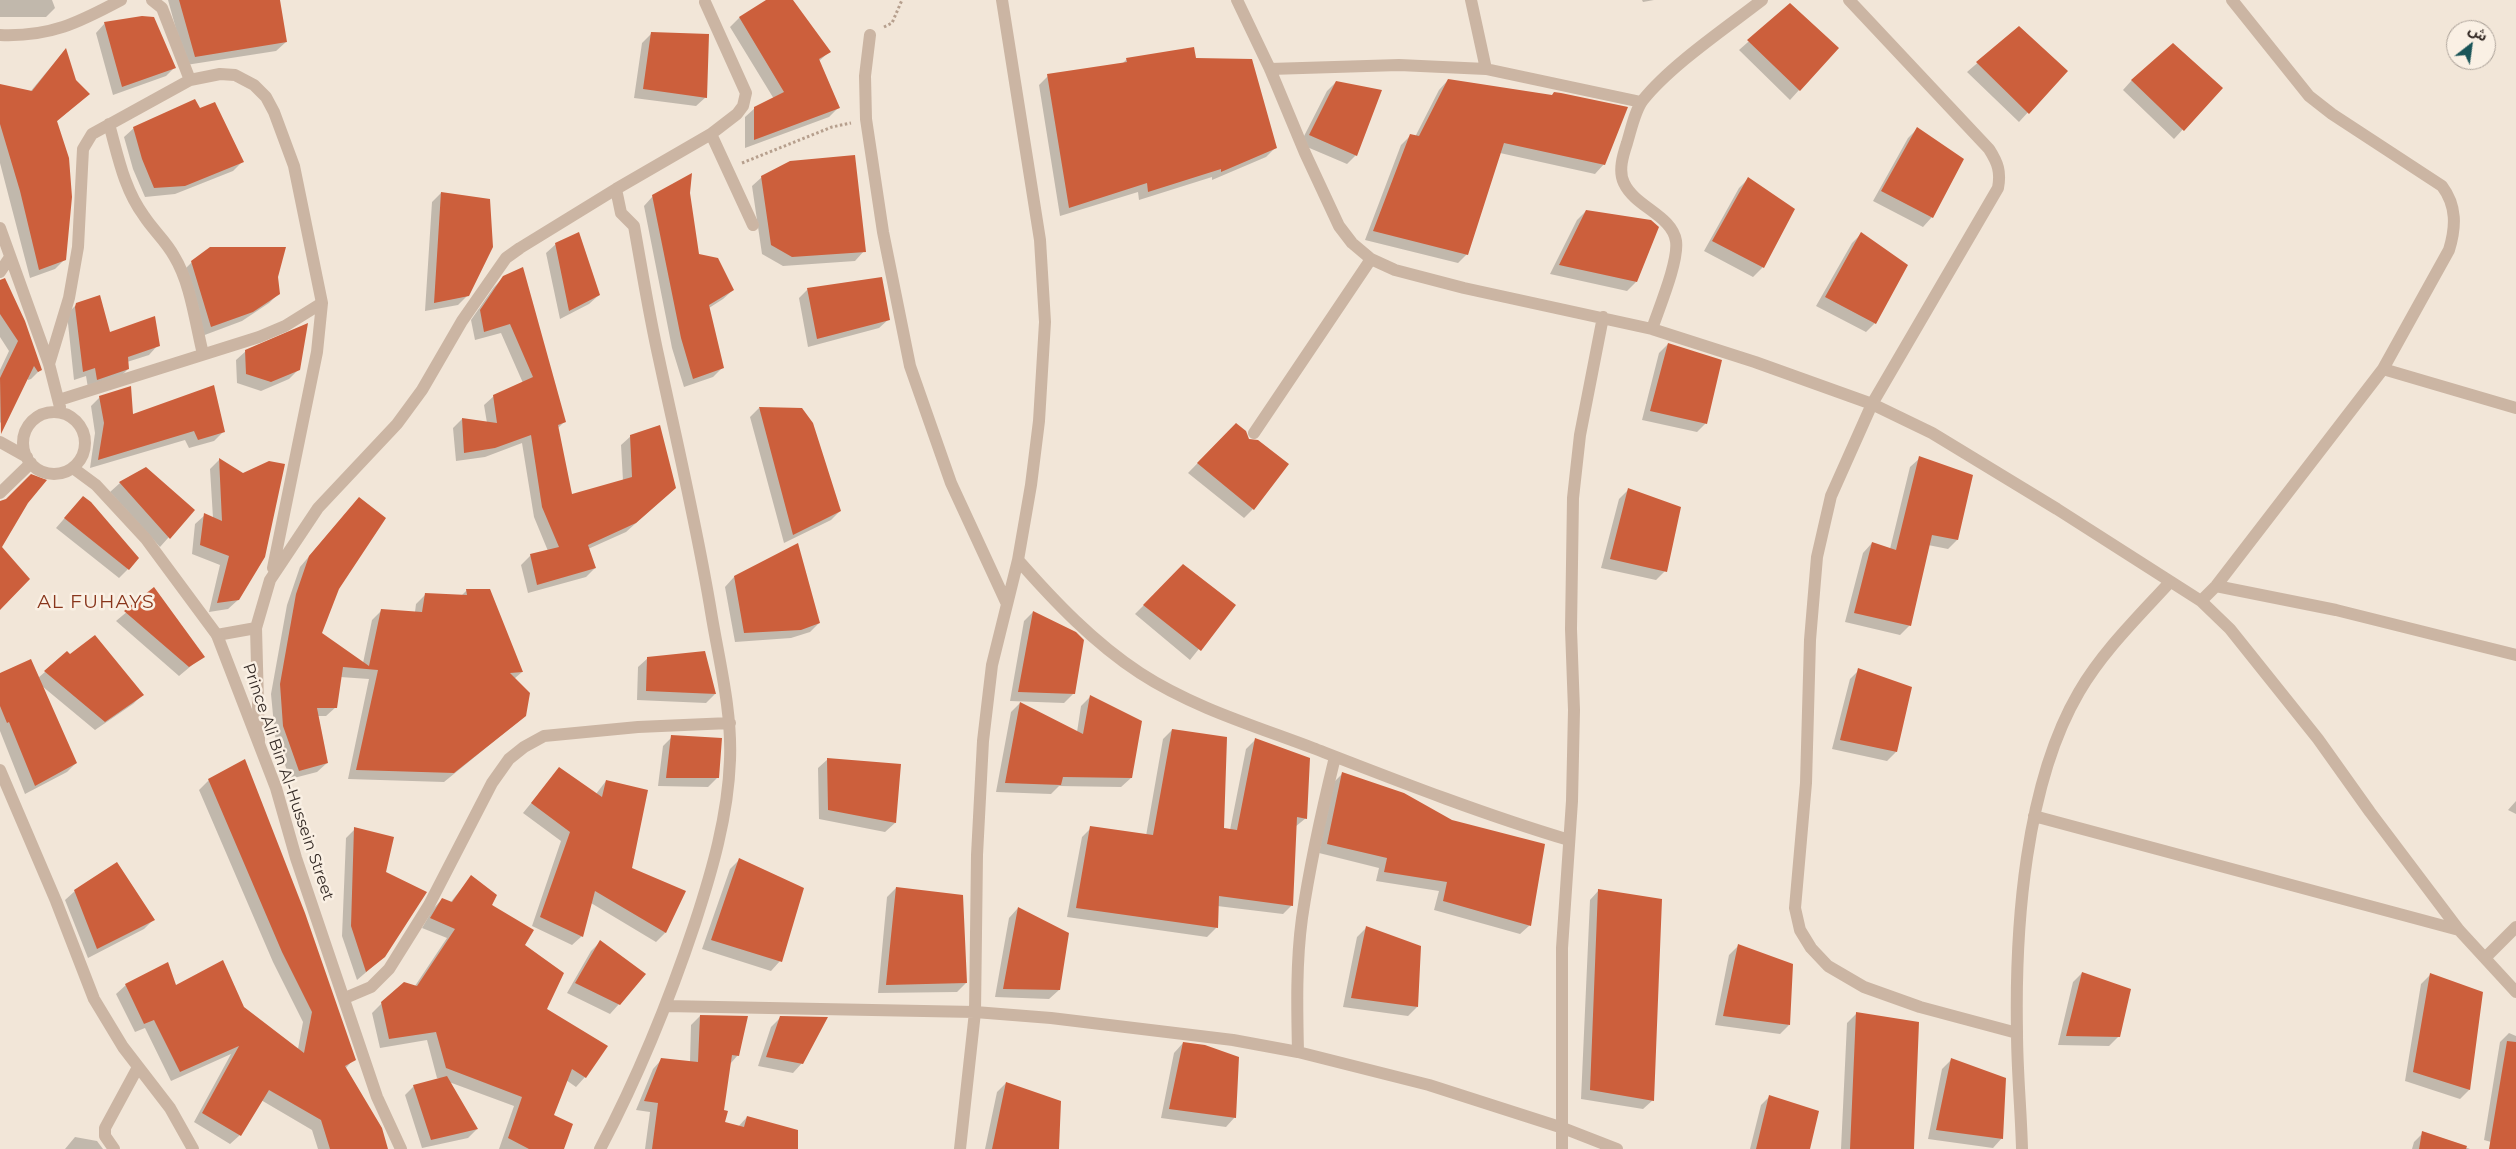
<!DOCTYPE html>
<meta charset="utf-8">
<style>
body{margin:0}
#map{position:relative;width:2516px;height:1149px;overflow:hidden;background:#f2e6d8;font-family:Montserrat,"Noto Sans Arabic",sans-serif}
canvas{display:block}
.north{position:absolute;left:2446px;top:20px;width:50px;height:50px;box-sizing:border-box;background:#faf0e4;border:1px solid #aba198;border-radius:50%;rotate:30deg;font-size:14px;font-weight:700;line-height:20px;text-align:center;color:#352b26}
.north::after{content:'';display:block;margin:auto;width:18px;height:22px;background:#195458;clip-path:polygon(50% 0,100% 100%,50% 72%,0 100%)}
</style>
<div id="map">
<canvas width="2516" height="1149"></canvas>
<div class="north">ش</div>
</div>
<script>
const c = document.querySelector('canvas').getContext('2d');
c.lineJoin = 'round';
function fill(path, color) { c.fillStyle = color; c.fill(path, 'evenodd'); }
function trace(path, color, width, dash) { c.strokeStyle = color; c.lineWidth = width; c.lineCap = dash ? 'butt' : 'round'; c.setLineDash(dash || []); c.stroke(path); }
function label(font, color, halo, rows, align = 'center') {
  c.font = font + ' Montserrat,sans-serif'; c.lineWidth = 5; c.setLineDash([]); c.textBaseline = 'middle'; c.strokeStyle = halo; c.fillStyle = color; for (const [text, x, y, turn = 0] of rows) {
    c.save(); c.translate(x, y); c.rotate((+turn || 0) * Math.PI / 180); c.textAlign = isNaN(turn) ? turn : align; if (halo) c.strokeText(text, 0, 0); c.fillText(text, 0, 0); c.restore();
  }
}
const shadow = new Path2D(`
 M0,0H52L55,8L46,17H0Z
 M168,0H279L286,42L276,51L186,65Z
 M769,0H791L829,52L818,62L839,107L829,117L745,148V117L755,108L774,99L730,27L739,18Z
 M1642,0H1654L1643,2Z
 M1790,5L1837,48L1790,100L1739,50Z
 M105,23L175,67L166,76L113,95L96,33Z
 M2019,27L2066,71L2019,122L1967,72Z
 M651,34L706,97L696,106L634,98L642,43Z
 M65,50L74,80L88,94L56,122L65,259L55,269L30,278L0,163V85L30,92Z
 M1127,59H1195L1275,148L1266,157L1212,180V177L1139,200L1138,192L1060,216L1039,85L1048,76L1122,64Z
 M1448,80L1604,164L1595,174L1500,153L1467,254L1458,263L1365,240L1401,145L1410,136L1415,137L1439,90Z
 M2132,80L2221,88L2174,139L2123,90Z
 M1336,82L1356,155L1347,164L1300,144L1327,91Z
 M199,110L242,162L233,171L175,194L145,197L133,169L124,137L134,128Z
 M1917,129L1962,159L1932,217L1923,227L1873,201L1908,138Z
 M762,177L864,251L855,261L783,266L762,254L752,186Z
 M1748,179L1793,209L1763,267L1753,277L1704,251L1739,188Z
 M441,193L468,295L458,305L425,311L432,202Z
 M689,193L698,255L733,290L723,299L709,308L722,368L713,377L684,387L672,348L644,206L653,196Z
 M1586,211L1636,282L1627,291L1550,274L1577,220Z
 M1861,234L1875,323L1866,332L1816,306L1852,243Z
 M556,244L599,295L589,304L560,319L546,253Z
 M192,262L277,277L279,293L269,303L242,321L202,336L182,272Z
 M504,277L564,422L557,429L571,496L623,481L621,445L631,436L675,488L626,532L588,549L595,568L586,577L528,593L521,565L531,555L548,551L534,517L522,443L485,457L456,461L453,428L462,419L487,423L484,405L494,396L523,383L501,333L475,340L471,320L494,287Z
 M808,289L889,319L879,328L808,347L799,298Z
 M0,297L41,369L31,379L28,380L27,378L9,414L0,423V370L9,351L0,337Z
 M77,304L109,333L158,345L149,355L127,362L128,369L119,378L88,388L86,376L74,380L67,314Z
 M1668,344L1706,423L1697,432L1642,420L1659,353Z
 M246,351L299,369L289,379L261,391L237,383L236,360Z
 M100,397L132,415L223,432L214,441L189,448L185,440L90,468L95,433L91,406Z
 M759,408L840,511L831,520L784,543L750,417Z
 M1236,424L1253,509L1244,518L1188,473Z
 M1920,458L1957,540L1948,549L1928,545L1910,625L1900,635L1845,622L1863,553L1872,543L1890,549L1910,467Z
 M219,460L238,600L228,609L209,612L220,565L192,554L195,524L205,515L213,518L210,469Z
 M146,468L193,510L160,547L110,492L120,483Z
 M1628,490L1665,571L1656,580L1601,568L1619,499Z
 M83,497L128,569L119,578L56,528Z
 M359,498L338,588L320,634L363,663L372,620L382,610L415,612L416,604L426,594L461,596L467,590L522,672L514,679L525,716L444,782L348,779L369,679L340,677L336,707L326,716H318L327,763L317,772L290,779L275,736L271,694L287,605L300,567Z
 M1183,566L1234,605L1190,660L1135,614Z
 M734,577L819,623L810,632L791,638L735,642L725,587Z
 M154,589L203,656L179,676L116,621Z
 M1033,612L1074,693L1064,703L1010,701L1024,621Z
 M67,653L142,695L133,704L95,730L42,686L76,763L67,772L25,794L0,731V675L38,678Z
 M648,658L715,694L706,703L637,700L638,667Z
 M1859,670L1896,752L1887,761L1832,749L1850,679Z
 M1090,697L1131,778L1121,787L1059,786L1051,794L996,792L1011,712L1020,703L1077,732L1081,706Z
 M1172,730L1222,829L1230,830L1246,749L1256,739L1306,818L1295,827L1292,905L1283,914L1217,906L1216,928L1207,937L1067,917L1082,837L1091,828L1146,836L1163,739Z
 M672,737L717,778L708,787L658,786L663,746Z
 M828,759L900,765L895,823L885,832L819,819L818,768Z
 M559,769L596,794L606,781L631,869L684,891L665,933L656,942L591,903L582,936L572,945L532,926L561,841L523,813Z
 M1342,774L1530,925L1520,934L1434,910L1439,891L1376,881L1379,868L1319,853L1333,783Z
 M209,780L354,1059L345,1069L387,1149H318L312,1130L261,1100L240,1135L230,1144L194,1122L231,1054L171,1081L145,1028L135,1032L116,994L126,985L176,987L243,1008L298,1049L303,1022L273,962L199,790Z
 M2516,801V814L2508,810Z
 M355,829L385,873L384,957L357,980L342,936L346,838Z
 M740,859L780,961L771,971L702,949L730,869Z
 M471,877L523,946L545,1009L606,1047L585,1077L576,1087L566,1080L553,1116L563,1149H499L514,1106L449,1082L477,1129L468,1138L422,1148L405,1095L414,1086L441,1079L437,1078L427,1040L380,1048L372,1013L382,1003L415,986L447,938L422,928L433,909L442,899L450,903Z
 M896,888L966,983L957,992L878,993L887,897Z
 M1599,890L1653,1100L1643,1109L1581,1099L1590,900Z
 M75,891L153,920L144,929L88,958L65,900Z
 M1018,908L1059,990L1049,999L995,997L1009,918Z
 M1366,928L1417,1007L1408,1016L1343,1007L1357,937Z
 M600,942L619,1004L610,1014L567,993L591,951Z
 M1738,946L1789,1025L1780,1034L1715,1025L1729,955Z
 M2082,973L2119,1036L2109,1046L2058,1045L2073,982Z
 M2430,975L2482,993L2469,1090L2460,1099L2405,1081L2421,984Z
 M1856,1014L1913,1149H1841L1847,1023Z
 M700,1016L738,1055L730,1064L722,1111L724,1123L738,1127L747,1117L797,1149H645L650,1112L636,1110L653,1069L662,1059L690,1062L691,1025Z
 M780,1018L802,1063L793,1073L758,1066L771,1027Z
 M2509,1033L2516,1036V1149L2484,1140L2500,1042Z
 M1183,1043L1235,1117L1226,1127L1161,1118L1174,1053Z
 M1951,1060L2002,1138L1993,1148L1928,1139L1942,1069Z
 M1006,1083L1057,1149H985L997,1092Z
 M1770,1096L1809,1149H1750L1761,1105Z
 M2423,1133L2470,1149H2412L2414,1142Z
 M75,1137L97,1141L103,1149H65Z`);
const building = new Path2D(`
 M179,0H280L287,42L195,57Z
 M766,0H793L831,52L819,59L840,108L754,140V107L784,92L739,17Z
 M1790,3L1839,48L1800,91L1747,40Z
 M142,16L154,17L176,68L122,87L104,22Z
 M2019,26L2068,71L2029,114L1976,62Z
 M651,32L709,34L707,98L643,89Z
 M2173,43L2223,88L2184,131L2131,80Z
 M1194,47L1196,58L1252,59L1277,148L1221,172V169L1148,192L1147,183L1069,208L1047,74L1127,62L1126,58Z
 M66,48L76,80L90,94L57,121L69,158L72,197L66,260L39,270L20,191L0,124V84L32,91Z
 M1448,79L1552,95L1554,92L1561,93L1628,107L1605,165L1504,143L1468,255L1373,231L1410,134L1419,136Z
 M1336,81L1382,90L1357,156L1309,135Z
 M195,99L200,108L215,102L244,162L185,186L154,188L142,159L133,127Z
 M1917,127L1964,159L1933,218L1881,191Z
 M855,155L866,252L792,257L771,245L761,176L790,161Z
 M692,173L690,193L699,254L718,258L734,290L709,305L724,368L693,379L681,338L652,195Z
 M1748,177L1795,209L1764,268L1712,241Z
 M441,192L490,199L493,247L469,296L434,303Z
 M1586,210L1651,220L1659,227L1637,282L1559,265Z
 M579,232L600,295L569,311L555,243Z
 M1861,232L1908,265L1876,324L1825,297Z
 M210,247H286L278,277L280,294L253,312L211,327L191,261Z
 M523,267L566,422L558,425L572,494L632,477L630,435L660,425L676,488L636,523L588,545L596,568L537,585L530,554L559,547L542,507L531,435L495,448L464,453L462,418L497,423L493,395L533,377L510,324L484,332L480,310L503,276Z
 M882,277L890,320L817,339L807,288Z
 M5,278L25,321L42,370L38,372L34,366L1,434L0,378L18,341L0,314V280Z
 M100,295L110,332L155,316L160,346L128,357L129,369L97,380L95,368L83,372L75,307L76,303Z
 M308,323L300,370L271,382L246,374L245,350Z
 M1668,343L1722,360L1707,424L1650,411Z
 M214,385L225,432L198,440L194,431L98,460L104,423L99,396L131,386L133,414Z
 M759,407L802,408L813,423L841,511L793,535Z
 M1236,423L1246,431L1249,439L1258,440L1289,464L1254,510L1197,463Z
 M1919,456L1973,475L1958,540L1932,535L1911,626L1854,613L1872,542L1896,550Z
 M219,458L243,473L269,461L285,464L265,557L239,600L217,603L229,556L200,545L204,513L222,521Z
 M146,467L195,510L170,539L119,482Z
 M31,474L47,480L28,503L2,547L30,579L0,610V501L6,499Z
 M1628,488L1681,507L1667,572L1610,559Z
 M83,496L91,502L139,558L129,570L64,518Z
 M359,497L386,518L339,589L322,633L369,666L381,609L422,612L425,593L467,595L466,589H490L523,672L510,673L530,693L526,716L454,773L356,770L378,670L343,667L337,708H317L328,763L299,771L283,726L280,684L296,594L309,556Z
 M798,543L820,623L801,630L744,633L734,576Z
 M1183,564L1236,605L1201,651L1143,605Z
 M154,587L205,657L189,667L124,611Z
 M1033,611L1076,632L1084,640L1075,694L1018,692Z
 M95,635L144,695L105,722L44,671L67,651L70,654Z
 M705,651L716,694L646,691L647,657Z
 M31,659L77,763L35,786L9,722L7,723L0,706V673Z
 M1858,668L1912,687L1897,752L1840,740Z
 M1090,695L1142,721L1132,778L1063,777L1061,785L1005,783L1020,702L1083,734Z
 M1172,729L1227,737L1224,828L1237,830L1255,738L1310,758L1307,819L1297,817L1293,906L1219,896L1218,928L1076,908L1090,826L1153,835Z
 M671,735L722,738L719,778H666Z
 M827,758L901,764L896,823L828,810Z
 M245,759L305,913L356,1060L345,1066L382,1128L388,1149H330L321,1120L269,1090L241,1136L202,1113L239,1046L180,1072L154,1020L144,1024L125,984L168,962L176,985L223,960L244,1007L304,1053L312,1012L282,952L208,779Z
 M559,767L602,797L606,780L648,790L632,868L686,891L666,933L595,891L583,937L540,917L570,832L531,803Z
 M1342,772L1404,793L1452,820L1545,844L1531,926L1443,901L1447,882L1384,872L1387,858L1327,844Z
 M354,827L394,837L386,872L427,892L385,957L366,972L351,926Z
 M739,858L804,888L782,962L711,940Z
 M117,862L155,920L97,949L74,890Z
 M471,875L497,895L492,905L534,930L525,945L564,973L547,1009L608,1046L586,1078L572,1069L554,1115L573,1124L564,1149H529L508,1138L522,1097L446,1068L436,1032L389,1039L381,1002L404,982L417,986L455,929L430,918L442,898L452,902Z
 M896,887L963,895L967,983L886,985Z
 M1598,889L1662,899L1654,1101L1590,1090Z
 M1018,907L1069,933L1060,990L1003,989Z
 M1366,926L1421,946L1418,1007L1351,998Z
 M600,940L646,974L620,1005L575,983Z
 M1738,944L1793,964L1790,1025L1723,1016Z
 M2082,972L2131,989L2120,1037L2066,1036Z
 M2430,973L2483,992L2470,1090L2413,1072Z
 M1856,1012L1919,1022L1914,1149H1850Z
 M700,1015L748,1016L739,1056L732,1055L724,1110L728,1111L725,1122L744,1127L747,1116L798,1130V1149H652L658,1103L644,1101L661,1058L698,1062Z
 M780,1016L828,1017L803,1064L766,1057Z
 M2507,1041L2516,1042V1149H2489Z
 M1183,1042L1205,1045L1239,1057L1236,1118L1169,1109Z
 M1951,1058L2006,1078L2003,1139L1936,1130Z
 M447,1076L478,1129L431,1140L413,1085Z
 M1006,1082L1061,1101L1059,1149H992Z
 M1769,1095L1819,1111L1810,1149H1756Z
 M2422,1131L2467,1146L2466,1149H2419Z`);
const path = new Path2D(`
 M884,27L892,23L902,0
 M742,163L832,127L851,123`);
const minor = new Path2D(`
 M152,0L162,8L190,80
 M1237,0L1270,69L1305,153L1339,226L1352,243L1371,259L1395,270L1464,288L1652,329L1755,362L1872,404L1932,433L2057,509L2201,601L2230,629L2318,739L2370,812L2459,930L2516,992
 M1471,0L1486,69
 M1849,0L1989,149C1998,163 2001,172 1998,188L1872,404L1831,496L1817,557L1810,640L1806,783L1795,908L1800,930L1811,948L1828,966L1864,987L1920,1007L2017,1033
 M0,35C50,37 78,23 121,0
 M870,35L865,76L866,119L883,232L910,366L951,483L1006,602
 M1270,69L1399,65L1486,69L1641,102
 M109,124C118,156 124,189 144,216C153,230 166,241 174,256C191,284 195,322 203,354
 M711,134L753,225
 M0,228L49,364L60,407
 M0,272L10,257
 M1652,329C1659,308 1679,261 1676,241C1672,215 1635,207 1624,183C1618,171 1623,155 1627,143C1631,130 1635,110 1643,100C1671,65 1726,28 1762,0
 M49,364L69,298L78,247L83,149L92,134L190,80L220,74L235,75L254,85L266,97L274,112L294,166L322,303L317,352L273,568
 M2383,369L2516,408
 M59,400L259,337L285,326L322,303
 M23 443a31 31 0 1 1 62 0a31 31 0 1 1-62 0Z
 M1254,433L1371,259
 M0,442L27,457
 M0,493L31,463
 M1018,560C1054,601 1094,643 1140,673C1192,707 1255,726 1313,748C1398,781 1482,814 1569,840
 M2216,586L2336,610L2516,655
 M2201,601L2216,586L2383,369L2449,250C2456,227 2457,206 2442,186L2332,114L2309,96L2232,0
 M217,635L256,628
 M259,741L256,628L270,580L318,508L397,424L422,390L462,321L499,268L506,258L520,248L616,189L711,134L737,114L743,106L746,93L705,2
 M0,770L56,901L94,999L123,1047L170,1108L193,1149
 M2034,816L2459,930
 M2485,958L2516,927
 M345,998L371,987L389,969L429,905L492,783L509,759L524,747L544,736L638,727L730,723
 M666,1006L975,1012L1051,1018L1233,1040L1298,1052L1429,1085L1563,1128L1617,1149
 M1298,1052C1297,1008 1296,962 1302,918C1310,864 1322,810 1335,757
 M114,1149L105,1136V1128L138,1067
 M600,1149C638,1077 669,1001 695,923C712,871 728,816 730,760C732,710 719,661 711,612C697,527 677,443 659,359C649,315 642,270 634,226L621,213L616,189
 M960,1149L975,1012L977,855L983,741L992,665L1018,560L1031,485L1039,421L1045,322L1040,240L1002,0
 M1562,1149V948L1572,801L1574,710L1571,629L1573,498L1580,435L1603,317
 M2022,1149C2021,1110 2017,1071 2017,1032C2015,927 2025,784 2079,692C2103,651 2138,617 2170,582`);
const tertiary = new Path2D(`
 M73,468L96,485L146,539L217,635L276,788L296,858L377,1097L401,1149`);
const streetNames = [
 ["Prince Ali Bin Al-Hussein Street",288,782,71]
];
const quarterNames = [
 ["AL FUHAYS",96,602]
];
fill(shadow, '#0003');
fill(building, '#cc5f3c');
trace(path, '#b69f8d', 3, [2.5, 2.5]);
trace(minor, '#cbb5a3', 12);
trace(tertiary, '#cbb5a3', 12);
label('16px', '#352b26', '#faf0e4', streetNames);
c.letterSpacing = '1px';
label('19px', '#88351b', '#faf0e4', quarterNames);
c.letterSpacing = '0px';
</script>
